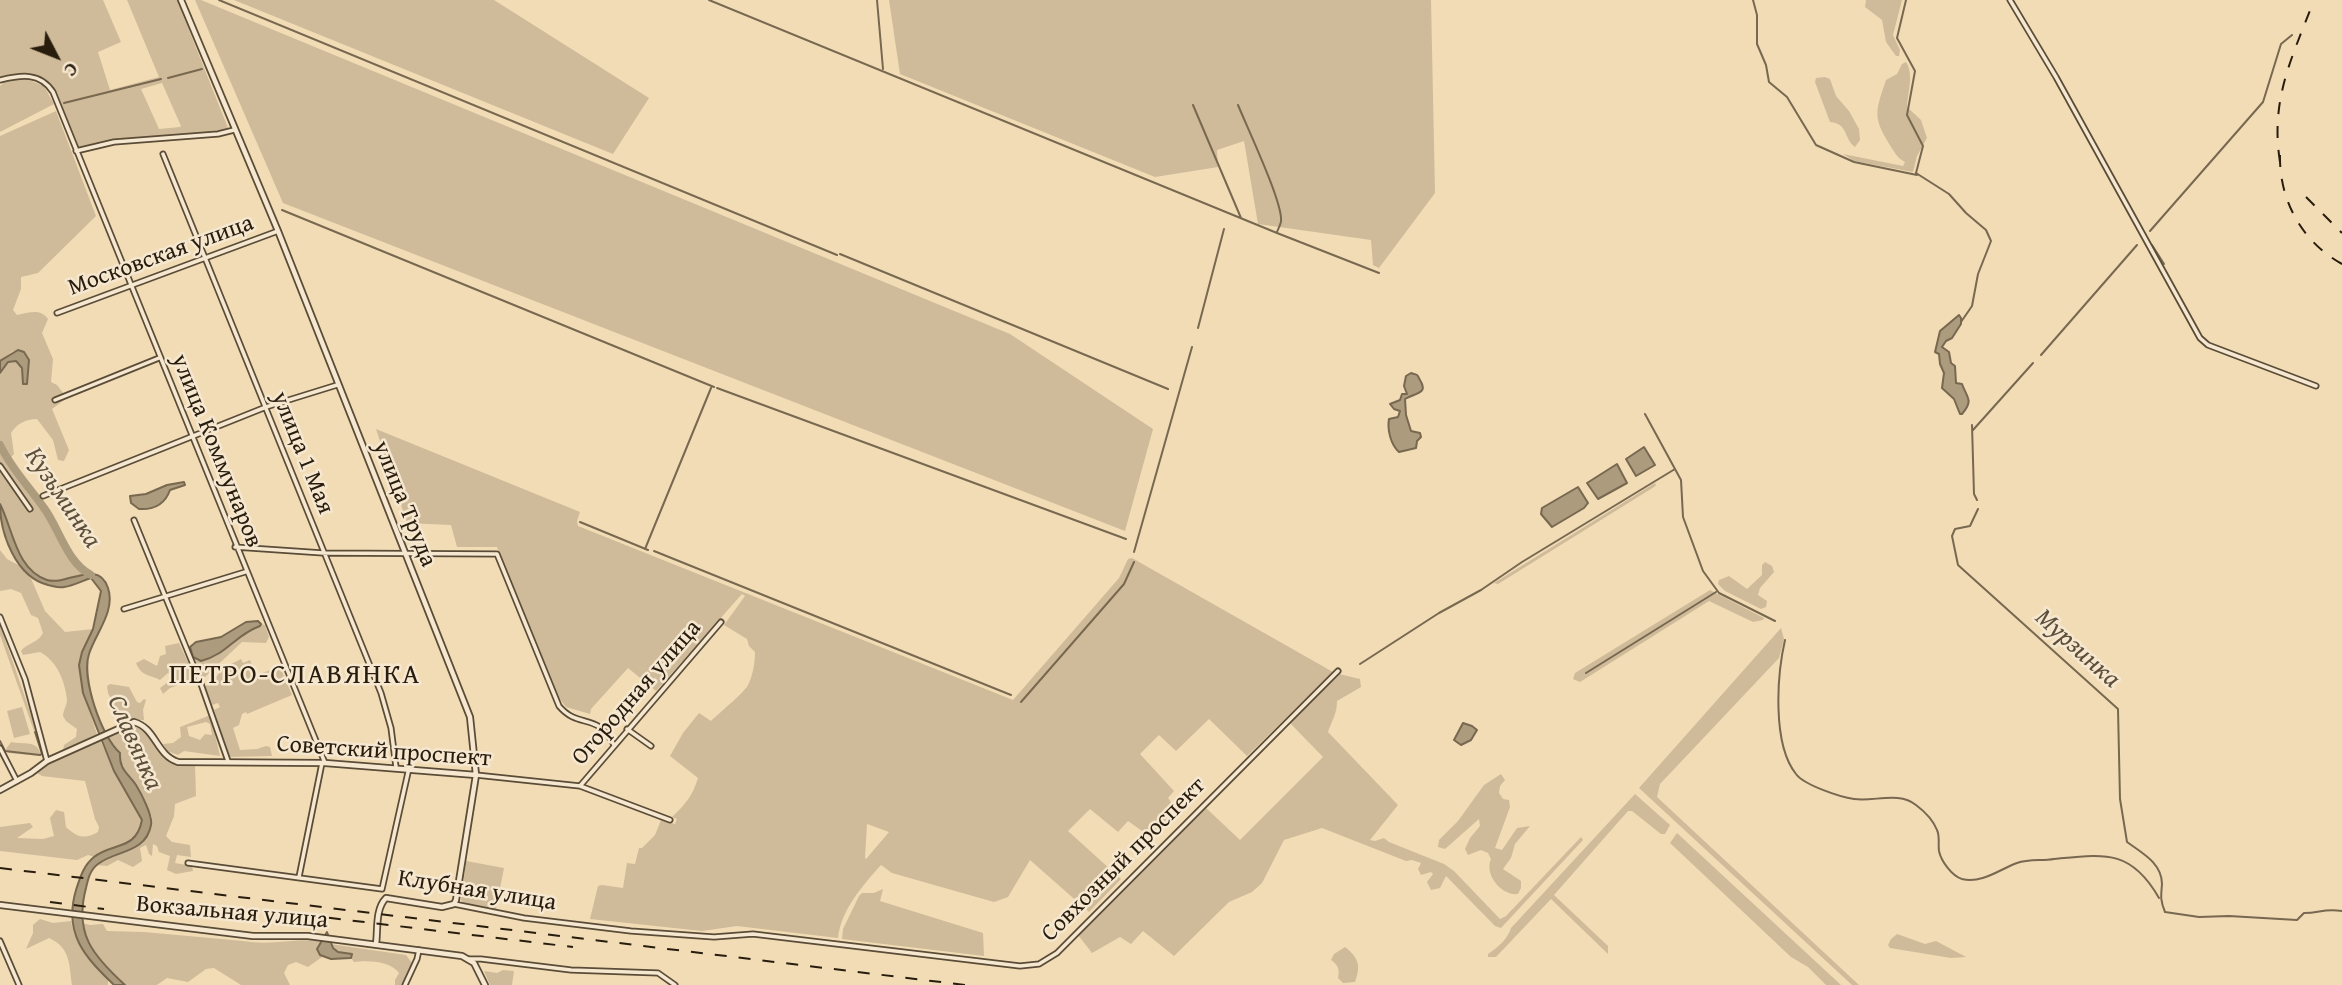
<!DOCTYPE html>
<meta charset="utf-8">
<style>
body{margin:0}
#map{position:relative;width:2342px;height:985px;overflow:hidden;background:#f1dcb6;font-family:"Gentium Book Plus",serif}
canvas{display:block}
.north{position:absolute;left:21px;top:21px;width:70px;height:70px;-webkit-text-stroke:5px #f6e8d0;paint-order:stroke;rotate:132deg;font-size:19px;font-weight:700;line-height:28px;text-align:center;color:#281c0d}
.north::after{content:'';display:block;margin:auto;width:24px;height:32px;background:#281c0d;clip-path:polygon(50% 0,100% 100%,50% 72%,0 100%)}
</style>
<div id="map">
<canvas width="2342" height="985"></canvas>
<div class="north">С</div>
</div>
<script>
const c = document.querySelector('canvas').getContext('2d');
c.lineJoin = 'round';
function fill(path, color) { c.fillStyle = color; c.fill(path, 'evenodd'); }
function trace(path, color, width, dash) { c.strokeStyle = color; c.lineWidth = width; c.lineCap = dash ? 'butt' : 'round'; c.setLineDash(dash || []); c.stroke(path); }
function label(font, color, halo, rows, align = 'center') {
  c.font = font + ' "Gentium Book Plus",serif'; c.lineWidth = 5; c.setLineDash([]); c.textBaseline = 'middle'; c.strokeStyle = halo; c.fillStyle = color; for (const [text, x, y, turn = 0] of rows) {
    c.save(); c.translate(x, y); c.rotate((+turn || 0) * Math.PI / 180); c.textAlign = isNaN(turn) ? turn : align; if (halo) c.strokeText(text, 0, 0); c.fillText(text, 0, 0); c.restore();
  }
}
const green = new Path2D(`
 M0,0H103L121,42L98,52L110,90L159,77L127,0H177L228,128L216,132L114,139L79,148L77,147C52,104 68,62 0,78ZM162,83L181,126L180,127L159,129L141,89Z
 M195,0H201L1010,334L1153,429L1125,531L283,203Z
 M234,0H494L649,98L613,154Z
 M889,0H1431L1435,193L1379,268L1373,265L1371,240L1258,224L1244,141L1217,150L1218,167L1155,177L900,74Z
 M1866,0H1902L1893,35L1900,50L1899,56H1896L1886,42L1882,20L1865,7Z
 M1906,62C1914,74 1908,92 1907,107L1921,120L1927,138L1917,156L1913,172L1854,161L1843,154L1903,166L1905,162C1898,158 1897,156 1893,150C1873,118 1874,115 1886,80L1897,74L1902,64Z
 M1825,77L1830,79L1836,96L1849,111L1859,129L1860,140L1855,147C1843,138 1849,124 1830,122L1815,82L1816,78Z
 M24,78L44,86L54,104L0,132V86L4,82Z
 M56,111L96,216L38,273L21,277V289L13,310L17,315C29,313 40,308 48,319L42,333L53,359L51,382L57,385L67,398L52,409L69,450L64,461L58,460L53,440L37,419C25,419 17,424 11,433L14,454L10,458H6L10,466L44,508L69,553L86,573L61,581L43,579L34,574L26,564L18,550L0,504V373L8,362L13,360L22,368V380L29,372L13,351L0,361V136Z
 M376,429L580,512L577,521L578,526L1013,700L1119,578L1128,559L1132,558L1333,672L1247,756L1209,719L1176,751L1159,735L1140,754L1174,791L1168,798L1177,810L1149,836L1128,821L1118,832L1090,809L1068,831L1121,879L1089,912L1030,860L1008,897L994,902L892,873L881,865C863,885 841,910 838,938L737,926L702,931L590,919L598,886L602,885L623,888L627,863L635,864L639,848H642L655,835L661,820L675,824L677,819L672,817C685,805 693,795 698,778L670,756L683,733L699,713L711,721C719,713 744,693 748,685C753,675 755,663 755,652L749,646L747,639L724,625L745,596L742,594L656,691L628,668L591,709L590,714L566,707L556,694L497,547H457L451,525L407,523ZM867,824L889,832L866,859L865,858Z
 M1655,483L1656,485L1654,487L1498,584L1494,583Z
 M0,550L7,559L20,566L30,576L45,611L65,632L93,629L82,652L83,693L97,734L63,751L64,745L76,737L77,729L66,721L63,716C63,710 67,706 67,700C65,681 57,661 40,652L23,655L21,651C27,643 38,643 43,633L38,618L31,615L21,593L11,589L0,591Z
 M1765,562L1772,566L1774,572L1760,588L1758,595L1767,601L1766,607L1761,609L1725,591L1718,584L1719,580L1729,576L1747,589L1762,575V565Z
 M1710,590L1764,618L1763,620L1753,622L1709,601L1580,682L1573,679L1575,673Z
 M261,624L265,625L269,637L266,643L242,642L205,677L201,676L193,657L197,661L216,656L235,639Z
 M0,625L36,729L34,731L0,635Z
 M1781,628L1784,639L1779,658L1660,784L1657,797L1859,985H1852L1639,788Z
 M179,643L195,677L192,680L170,688L163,694L160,688L172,679L171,675L168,673L160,680C149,674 142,677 136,663L144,659L157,666L160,656L166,654L165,646Z
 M241,659L243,663L250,660L256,675L280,667L292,695L247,714L246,712L242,714L239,725L233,728L240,750L257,749L266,746L270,747L272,756L229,757L214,710L220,707L218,703L212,705L205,687L227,666Z
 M1339,674L1360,679L1361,687L1337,701C1337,714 1332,720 1328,732L1398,805L1370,840L1375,841L1384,838L1389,842L1444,864L1454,871L1500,919L1506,916L1581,837L1583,840L1501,928L1495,926L1446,876L1440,888L1431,890L1427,882L1433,874L1431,872L1421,875L1418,869L1421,863L1412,860L1406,861L1322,828L1284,840L1262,883L1252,892L1229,902L1174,956L1143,931L1131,944L1120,937L1092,953L1078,935L1205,807L1240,840L1323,757L1289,722Z
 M110,684L129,687L137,702L140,703L144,699L146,700L143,710L144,720L120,719L108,693L107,686Z
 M22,707L30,734L14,738L7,711Z
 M208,716L211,717L220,756L184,751L178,755L167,751L163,744L173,743L181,737L180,727ZM206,722L210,724L212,735L205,734L200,740L189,736L187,727Z
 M135,725C164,734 151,770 195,765L196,796L175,804L174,816L166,836L172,842L190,845L191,857L177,855L175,863L192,866L193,871L176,874L167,870L170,856L159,852L157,846L153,844L152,856L149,854L146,845L140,848L142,861L133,867L118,860L107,866L97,865L141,844L152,817L136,786L122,769L118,750L114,749L107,738Z
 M100,740L114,771L142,820C137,847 115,846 94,857L88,855L77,860L0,851V827L30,823L33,827L17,838L43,839L54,836L50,818L56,810L64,812L66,827C77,837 84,840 98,832L99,827L95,819L85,781L42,776L37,773L49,763Z
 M11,742C24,745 38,739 41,756L8,753L6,749Z
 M1501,774L1505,780L1500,786L1499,793L1503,799L1509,800L1510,807L1495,848L1502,850L1517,828L1530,826L1515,844L1511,858L1503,869L1521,881V888L1518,894C1501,896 1484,874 1491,859L1488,853L1481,850L1468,855L1465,849L1470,838L1480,826L1479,819L1445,849L1438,847L1439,840L1458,821L1484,785Z
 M1635,794L1670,825L1665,834H1661L1632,811H1628L1554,895L1608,946V954L1551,899L1496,957H1488V954C1497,948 1508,939 1511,928Z
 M1677,833L1841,985H1826L1808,967L1791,957L1670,843Z
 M466,861L504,868L496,909L464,903L461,900Z
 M883,889L880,901L983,933L984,956L842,939L843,929L859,896L862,893H874Z
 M40,919L53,923L71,921C75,945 91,963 108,979V985H72C69,965 71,948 49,938L26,949L33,933V925Z
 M81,923L90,925L103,924L107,931L144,932L243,941C273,946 293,938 323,941L318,947L322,957L308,967L296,962L288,965L284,973L290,985H241L214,968L206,969L188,982L167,978L157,985H125C106,968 89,948 81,923Z
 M1897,934L1925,944L1936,941L1966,957L1951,958L1890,948L1888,945L1891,939Z
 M330,944L406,955L412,963L402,985H395V980L399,973C391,961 367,960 354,962L351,958L352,956L345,952H338Z
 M1345,947C1359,958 1361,966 1355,982L1343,983L1338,978C1340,969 1338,965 1331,960L1334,954Z
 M503,970L514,971L512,985H490L484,971L497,973Z`);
const water = new Path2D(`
 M1959,315L1961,318V324L1952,338L1946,341L1942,347L1949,352L1951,363L1955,366L1956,383L1962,384C1967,398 1974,400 1962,414H1960L1954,399L1942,388L1944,373L1940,364L1939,354L1935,352L1940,331Z
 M18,350L24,352L29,360L27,384H23L22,368L16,361L8,362L0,373V361Z
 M1411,373C1420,376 1416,373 1420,380C1429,394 1415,393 1405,399L1406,415L1411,431L1420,433L1421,437L1417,441L1416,448L1399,452C1391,445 1387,430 1389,419L1398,417L1400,411L1394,409L1390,404L1400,400L1402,394H1407L1404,386L1406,376Z
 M1644,447L1655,465L1636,476L1626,459Z
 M1617,464L1627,483L1598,499L1587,483Z
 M184,482L185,485L170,490C165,504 154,510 139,509L131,503L130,496L146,494L167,485Z
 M1578,487L1588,503L1584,508L1552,527L1541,514L1542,508Z
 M0,504C13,529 16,570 47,580C67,586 98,558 108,588C116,611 95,634 89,654C81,678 102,738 120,753C119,770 128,773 136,785C141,793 153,816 151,825C146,853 117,850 98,864C90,870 88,879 86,888C74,933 92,955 125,985H114C85,957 63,934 76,890C80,878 83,866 94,857C113,842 136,851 142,820L114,771L83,693L79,665L82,652L93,629L101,591L91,578C82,581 73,586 64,587C60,588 53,586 48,585C16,577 0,534 0,504Z
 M258,621L261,624L260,626C235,635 226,655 201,661L193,657L190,647L196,642L221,637L246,622Z
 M1463,723L1472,726L1477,730L1471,740L1461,745L1454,740Z
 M327,932L333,948L338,952L352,954L351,958L331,959L320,955L317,949Z`);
const stream = new Path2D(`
 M219,0L837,255
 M709,0L1277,233L1379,273
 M877,0L883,69
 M1753,0L1757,15V44L1766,65L1769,82L1787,97L1816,145L1854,162L1917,175
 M1906,0L1897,38L1915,71L1907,115L1923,146L1916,173L1949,194L1966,213L1986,230L1991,241L1978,274L1972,306L1961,322
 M168,78L202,69
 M64,103L161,79
 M1193,105L1241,218
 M1238,105C1247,127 1283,203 1281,221C1281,224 1278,229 1277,232
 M282,210L714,387
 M2150,231L2263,102L2281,44L2292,35
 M2152,245L2164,264
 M840,254L1168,389
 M1198,328L1224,229
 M2041,355L2137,245
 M717,388L1126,539
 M1645,414L1681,480L1683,517L1703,571L1719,593L1775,621
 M1972,425L1974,494L1977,500
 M1973,430L2033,363
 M1978,509L1970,526L1955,529L1952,536L1958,565L2118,709L2120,799L2127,842C2142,853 2162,863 2162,884C2161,896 2160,900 2165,912L2199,917L2229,916L2297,920L2304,913C2320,913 2324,908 2342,911
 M580,522L648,550
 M645,549L711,388
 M654,551L1011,695
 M1134,552L1192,347
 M1785,640C1777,675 1772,744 1796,774C1804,785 1840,797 1854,799C1874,802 1899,791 1916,805C1924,811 1933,820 1937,830C1940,836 1938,844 1939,851C1941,861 1952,876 1962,879C1982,884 2000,869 2017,863C2029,859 2042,861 2054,859C2105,854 2131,849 2159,898
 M1360,664L1439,613L1481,590L1522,562L1675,469
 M1586,673L1716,592
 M1021,702L1124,584L1134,562
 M0,741L5,751L40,755L42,754L35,732`);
const river = new Path2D(`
 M0,445C12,470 28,485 44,508C59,528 67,563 91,575`);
const minor = new Path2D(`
 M2010,0L2056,77L2200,338L2208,345L2316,386
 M0,80C21,75 40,72 53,92L325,763
 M76,151L114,142L218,134L234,130
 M163,154L381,693L391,728L396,767
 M57,313L278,231
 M55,400L159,358
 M0,466L30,509
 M43,496L266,407L337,385
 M134,520L201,684L228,761
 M235,547L323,553L497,554L559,706C579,730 597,711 614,745
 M124,609L245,572
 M0,617L25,679L47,761
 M627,729L651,746
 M0,748L17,781
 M476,775L580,786L670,820
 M580,786L721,622
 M188,863L382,889
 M299,877L322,763
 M382,889L409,768
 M454,904L524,918L631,931L714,937L753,934L1020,966L1039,964L1057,953L1338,671
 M0,941L19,985
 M469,959H481L571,970L658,973L675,985
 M405,985L417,959L419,950`);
const tertiary = new Path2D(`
 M181,0L278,231L470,717L476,775L456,900L454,904L442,907L386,898C375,909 378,930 376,944
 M0,790L31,773L47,761L134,722C156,728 156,755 178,762L325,763L476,775
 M0,905L253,936H308L462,956L474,963L485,985`);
const rail = new Path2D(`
 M2280,155C2279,200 2302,242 2342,264
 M2280,162C2270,99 2292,58 2314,0
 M2306,197L2342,233
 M0,868L965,985
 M50,902L104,909
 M305,915L573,947`);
const streetNames = [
 ["Московская улица",161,256,-20],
 ["улица Коммунаров",216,451,68],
 ["улица 1 Мая",302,453,68],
 ["улица Труда",404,504,68],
 ["Огородная улица",637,693,-49],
 ["Советский проспект",384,752,4],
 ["Совхозный проспект",1124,860,-45],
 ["Клубная улица",477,891,9],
 ["Вокзальная улица",232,913,5]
];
const waterNames = [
 ["Кузьминка",62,498,56],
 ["Мурзинка",2077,649,42],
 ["Славянка",134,743,66]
];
const quarterNames = [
 ["ПЕТРО-СЛАВЯНКА",295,676]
];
fill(green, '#cfbb99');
fill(water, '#ad9b7d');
trace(water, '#786850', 2);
trace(stream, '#786850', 2);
trace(river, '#ad9b7d', 8);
trace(minor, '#5a4c37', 7);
trace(tertiary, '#5a4c37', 8);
trace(minor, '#f6e8d0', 3.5);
trace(tertiary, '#f6e8d0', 4.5);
trace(rail, '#281c0d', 2, [12, 12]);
label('24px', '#281c0d', '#f6e8d0', streetNames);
label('italic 26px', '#5d4f3a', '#f6e8d0', waterNames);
c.letterSpacing = '2px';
label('28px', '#281c0d', '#f6e8d0', quarterNames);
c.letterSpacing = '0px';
</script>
